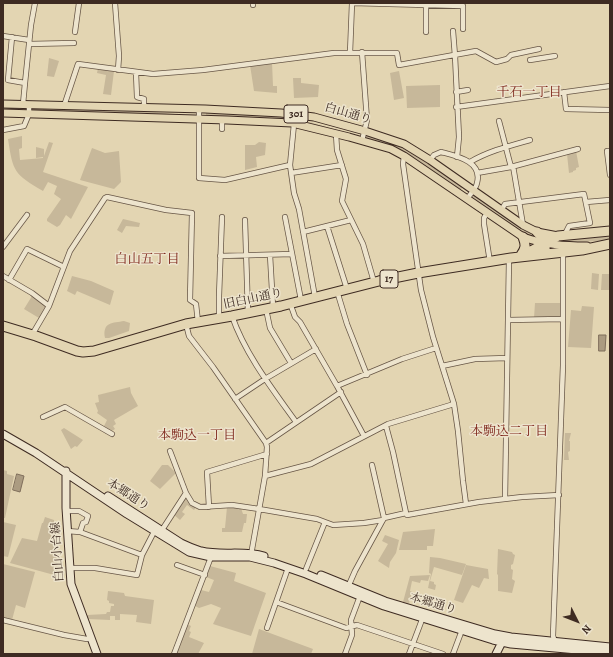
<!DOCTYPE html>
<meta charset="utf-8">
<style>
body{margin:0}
#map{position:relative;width:613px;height:657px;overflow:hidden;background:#e3d5b2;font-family:Alegreya,serif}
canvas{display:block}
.frame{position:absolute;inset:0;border:4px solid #3e2b22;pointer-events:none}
.north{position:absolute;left:557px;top:601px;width:40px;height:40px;-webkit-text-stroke:3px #ede4cd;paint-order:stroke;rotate:132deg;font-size:11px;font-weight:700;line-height:16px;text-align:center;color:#3e2b22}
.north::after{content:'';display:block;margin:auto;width:14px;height:18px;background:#3e2b22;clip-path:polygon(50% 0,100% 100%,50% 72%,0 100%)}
</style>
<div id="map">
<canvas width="613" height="657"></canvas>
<div class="frame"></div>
<div class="north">N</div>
</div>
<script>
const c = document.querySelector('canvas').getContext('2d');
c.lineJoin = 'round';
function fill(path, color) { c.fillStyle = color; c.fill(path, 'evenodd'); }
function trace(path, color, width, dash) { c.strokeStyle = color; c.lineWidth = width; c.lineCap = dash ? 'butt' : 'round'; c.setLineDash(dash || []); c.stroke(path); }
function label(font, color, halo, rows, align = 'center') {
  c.font = font + ' Alegreya,"Noto Serif JP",serif'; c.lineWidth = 3; c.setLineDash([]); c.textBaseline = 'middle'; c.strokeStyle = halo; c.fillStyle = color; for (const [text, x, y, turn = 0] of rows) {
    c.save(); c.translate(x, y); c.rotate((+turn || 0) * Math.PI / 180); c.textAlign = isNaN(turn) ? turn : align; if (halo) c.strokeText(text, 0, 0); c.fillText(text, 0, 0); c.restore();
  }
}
const green = new Path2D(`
 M49,58L59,61L54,77L47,76Z
 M272,62L273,86H277V93L254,91L250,65Z
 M98,68L114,71L111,95L103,94L106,75L97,73Z
 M399,71L404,98L394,100L390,73Z
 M293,78H301V83L319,85L318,97L294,98Z
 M440,85V107L407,108L406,86Z
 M43,108L145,111L185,115L43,111Z
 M206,113L293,117L333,129L206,116Z
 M367,135C403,142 433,166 463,187L460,190L421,163L408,155L366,139L365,137Z
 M22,136V148L19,149L20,160L43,158V157L36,158V147L44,149V156L49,142L53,143L43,172L88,187L71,219L66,215L60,225L57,227L47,221V219L61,199L54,194L57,186L48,182L43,191C14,174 13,172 8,139Z
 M259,142L266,143L265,155L256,157L257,167L245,170V145H255Z
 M92,148L105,153L119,151L121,182L114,189L80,180Z
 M576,151L579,167L576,168V170L573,171V172L569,173L567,154Z
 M473,195L500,212L520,229L534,235L533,237L523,233L473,199L471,197Z
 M123,219L140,223L139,227L126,226L122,233L117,230Z
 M610,236V240L571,243L555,241Z
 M592,273L599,274L598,290L591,289Z
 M602,274H610L609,290H601Z
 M72,276L91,281L114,291L110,305L77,291L75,295L67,291Z
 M32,296L47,306L39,318L24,309Z
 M535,303H560V317L534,318Z
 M582,306L594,307L591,348L568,347L571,310L581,311Z
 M124,321L130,323L129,331L109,338H105C102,322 113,323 124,321Z
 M130,387L131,393L138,406L114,420L116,424L113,426L115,429L112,431L104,426L107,420L97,413L98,411L95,403L99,402L98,395Z
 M64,428L83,440L77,447L75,446L71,449L61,430Z
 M565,433H571L569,441H570V451L568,452L569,460H564Z
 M162,465H168L176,473L160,489L150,481Z
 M3,470L7,471V474L14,476L5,518H3Z
 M186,495L196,507L194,510L187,505L182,512L185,514L180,520L173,514Z
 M227,507L241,508L243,514H247L246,523H244L242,532H222V528H225Z
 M45,517L54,520L58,576L10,563L22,538L37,541L42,523H43Z
 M3,522L16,525L8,557L3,556Z
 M435,529L433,546H427V550H399L403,532Z
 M385,535L399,540L396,553L390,562L389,568L378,561L388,544L382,541Z
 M498,549L512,552L513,554L515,555L513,564L511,565V569L513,570L512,579L515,581L512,593L498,591V575L497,574Z
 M430,557L440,558L466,564L462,575L434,567L430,581L434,582V584L436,585L435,590L428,588L431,574L429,573Z
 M3,564L35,572L25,608L16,605L12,620L3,618Z
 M466,565L488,569L489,579L484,578L479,588L472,585L463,603L454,600Z
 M210,566L236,573L234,581L266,593L251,636L213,624L221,608L211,604L199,608L195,606L201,590L209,592L214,580L206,577Z
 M430,575L428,581L421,580L420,583L412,581L410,591L412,592L409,603L403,602L410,576Z
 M108,591L124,593L125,596L154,600L151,624L136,622L137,615L120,614V620H115V616H110V620L88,619L87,615L106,614L107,612H110L111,606H114V604L109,603V601L107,600Z
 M187,624L191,626L189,631L191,632L189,637L204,643L198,654H175Z
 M259,629L313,649L311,654H252Z`);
const water = new Path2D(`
 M599,335H606L605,351H599Z
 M17,474L24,476L20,492L13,490Z`);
const street = new Path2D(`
 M115,3L119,56L118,70
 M253,3V5
 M352,3L463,6V29
 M453,31L455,56L459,137L457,157
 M75,32L79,3
 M426,32V5
 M3,36L29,40
 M12,37L8,80L25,83L31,25L35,3
 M29,44L74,43
 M362,52L367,120L362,141
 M350,53L352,3
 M530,60L555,56
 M136,73L137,97L144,99V108
 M456,92L468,90
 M564,92L566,109L610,110
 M23,104L25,83
 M64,106L78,64L153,74L203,70L334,53H397L399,65L476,51L496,62L507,59L511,55L539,49
 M456,107L610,86
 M199,109V178L225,180L290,165L294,124
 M222,120V129
 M499,121L511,167
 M3,130L24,126L29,114V105
 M336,134L337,150L346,179L342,201L363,244L374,282
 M610,151H607L610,175
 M404,156L403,164L421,290L433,337L454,404L458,431L463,481L466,504
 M430,160L434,155L441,152C456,156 483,161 477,183C476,189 470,194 467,199
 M470,162C489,151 509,146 530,140
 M290,165L294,193L299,209L315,297
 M513,166L523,225
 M291,173L342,165
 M477,173L511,167L578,149
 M586,202L610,200
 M502,209L505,204L584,194L590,223L569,226L564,236
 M487,213L484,218V224L490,262
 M285,217L301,300
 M245,220L248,313
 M327,226L347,289
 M303,232L351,220
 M3,247L27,215
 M270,255L273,307
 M220,256L292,254
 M3,276L32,293L49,306
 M9,280L27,249L64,267
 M337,291L347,324L367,375
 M290,303L295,317L300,322L337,386L364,436
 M266,309L270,328L291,363
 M232,316C245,354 273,390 296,422
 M219,318V296L222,217
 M508,320L563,319
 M186,324L189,336L213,367L266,443L267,447L265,476L251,555
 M32,335L49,306L70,251L105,198L107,197L166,210L192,213L190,300L196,304L198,322
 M442,366L475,359L507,358
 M337,386L402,359L436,348
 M235,399L265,379L316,349
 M43,417L65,407L112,434
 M386,426L393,452L406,513
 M266,443L341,392
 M170,451L186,493L192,503L200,507L232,505L259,509L317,519L333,525L364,523L383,520
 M372,465L384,518
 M265,476L311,464L388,424L454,404
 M505,499L509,259
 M209,507L207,472L267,454
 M66,511H79L88,516L86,522L83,523L80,532
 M162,530L186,493
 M67,531L80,532L142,555
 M177,565L205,575
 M70,568H95L137,575L142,555L155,530
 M306,569L325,522
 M348,587L355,571L384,518L406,513L407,515L479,502L522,497L559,495
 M276,602L346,628L357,625L443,654
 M3,620L64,635L87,639L91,638
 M267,628L288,568
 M555,642L553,636L563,365V253
 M174,654L211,557
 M345,654L352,635L351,620L360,596
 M409,654L423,617
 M453,654L462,630`);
const secondary = new Path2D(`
 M3,434L36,453L127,514L189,552L211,557H250L274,563L306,574L384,606L493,640L511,644L610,653
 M66,471V508L71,584L97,654
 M108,496L181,543C188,546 194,549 201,551C222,556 243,550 264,556
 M321,575L385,601L495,634L511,637L610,647
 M496,654L504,638`);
const primary = new Path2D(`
 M3,104L205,109L281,113L314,117L365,131L404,144L430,160L523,225L537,232L558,236
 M3,113L227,120L292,123L349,137L391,149L404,156L523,237C545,245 565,246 587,246`);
const highway = new Path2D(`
 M537,232C542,237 546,241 545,249
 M522,254L533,250L558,236L610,231
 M521,255C526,248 526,245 523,237
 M3,326L36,336L77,351L83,352L94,351L186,324L232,316L281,306L379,281L418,273L511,258L582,250L610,244`);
const shields = [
 [296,114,24],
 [389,279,18]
];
const shieldNames = [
 ["301",296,114],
 ["17",389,279]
];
const streetNames = [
 ["白山通り",348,114,16],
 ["旧白山通り",253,299,-12],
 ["本郷通り",128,495,33],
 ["白山小台線",58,552,-94],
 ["本郷通り",433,604,16]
];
const neighbourhoodNames = [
 ["千石一丁目",529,93],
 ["白山五丁目",147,260],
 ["本駒込二丁目",509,432],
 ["本駒込一丁目",197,436]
];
fill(green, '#c7b89a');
fill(water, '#ab9b81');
trace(water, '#7f6e5b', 1);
trace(street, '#675646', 6);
trace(secondary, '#3e2b22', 9);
trace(primary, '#3e2b22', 9);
trace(highway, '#3e2b22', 11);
trace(street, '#ede4cd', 4.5);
trace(secondary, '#ede4cd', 7);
trace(primary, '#e3d5b2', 7);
trace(highway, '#e3d5b2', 9);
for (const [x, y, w] of shields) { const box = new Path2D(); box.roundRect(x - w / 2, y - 9, w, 18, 3); c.fillStyle = '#ede4cd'; c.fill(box); trace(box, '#3e2b22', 1); }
label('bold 11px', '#3e2b22', null, shieldNames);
label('12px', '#3e2b22', '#ede4cd', streetNames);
label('13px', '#7a1f14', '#ede4cd', neighbourhoodNames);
</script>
